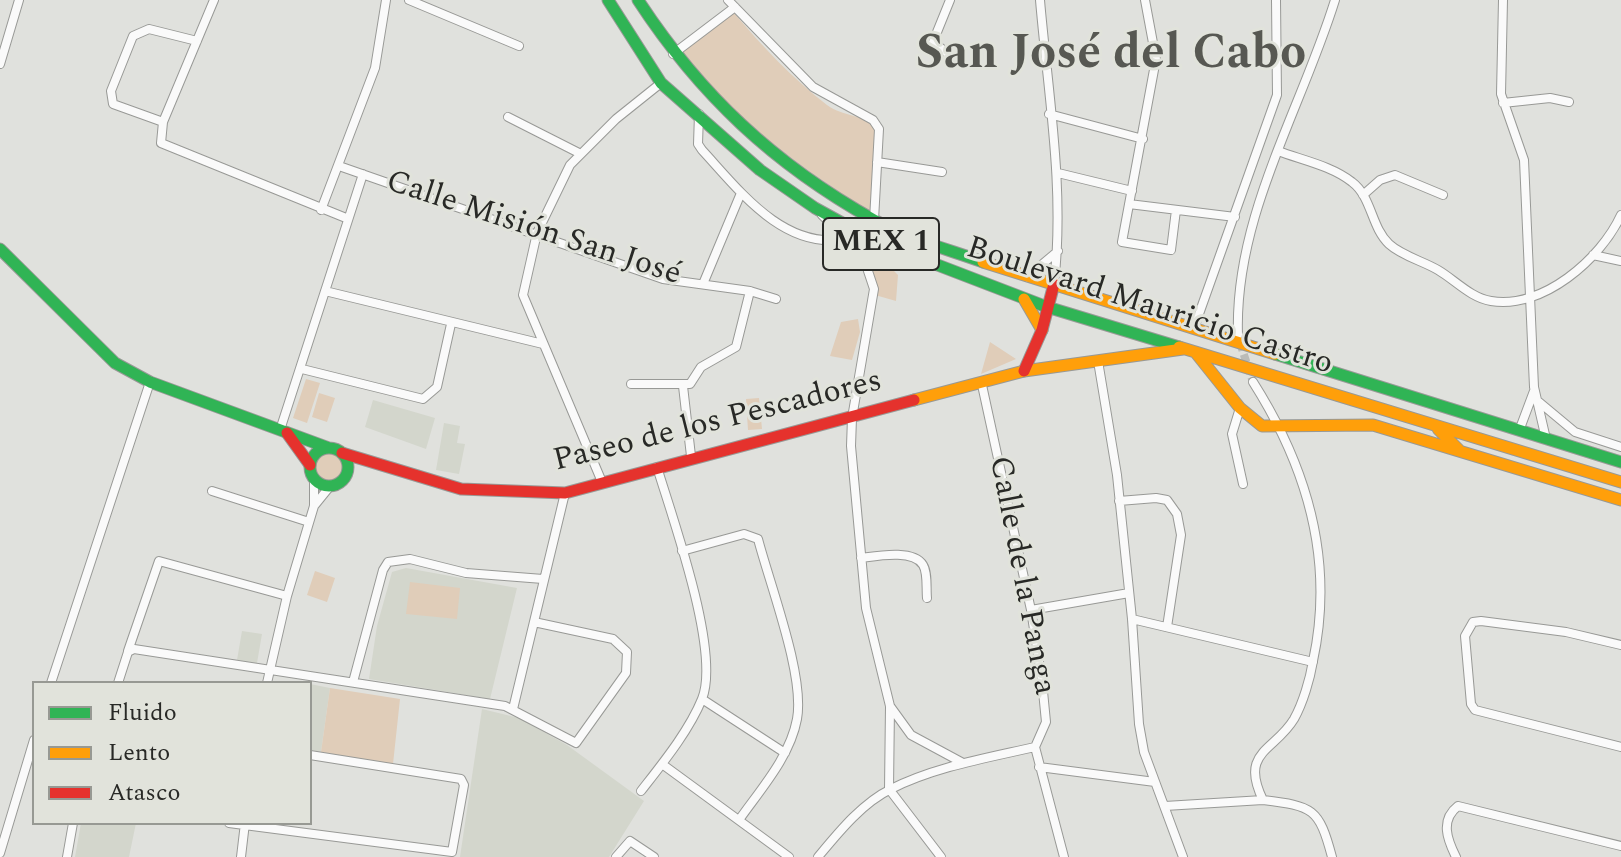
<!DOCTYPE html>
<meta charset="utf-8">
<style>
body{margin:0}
#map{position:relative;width:1621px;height:857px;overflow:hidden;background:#e0e1dd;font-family:Spectral,serif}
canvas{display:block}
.legend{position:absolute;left:32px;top:681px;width:280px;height:144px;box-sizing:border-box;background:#e1e3db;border:2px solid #979993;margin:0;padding:10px 14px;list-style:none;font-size:24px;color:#282926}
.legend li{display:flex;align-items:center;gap:16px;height:40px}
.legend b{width:40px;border:2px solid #979993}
</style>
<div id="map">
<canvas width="1621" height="857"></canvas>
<ul class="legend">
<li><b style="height:10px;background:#30b455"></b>Fluido</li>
<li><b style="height:10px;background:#ff9f0a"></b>Lento</li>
<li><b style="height:10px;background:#e5322d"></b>Atasco</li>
</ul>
</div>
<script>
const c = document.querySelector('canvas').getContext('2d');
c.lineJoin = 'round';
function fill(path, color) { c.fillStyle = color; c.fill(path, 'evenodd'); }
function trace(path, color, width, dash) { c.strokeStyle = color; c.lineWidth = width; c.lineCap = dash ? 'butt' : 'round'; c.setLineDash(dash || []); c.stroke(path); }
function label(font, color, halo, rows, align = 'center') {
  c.font = font + ' Spectral,serif'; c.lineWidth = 6; c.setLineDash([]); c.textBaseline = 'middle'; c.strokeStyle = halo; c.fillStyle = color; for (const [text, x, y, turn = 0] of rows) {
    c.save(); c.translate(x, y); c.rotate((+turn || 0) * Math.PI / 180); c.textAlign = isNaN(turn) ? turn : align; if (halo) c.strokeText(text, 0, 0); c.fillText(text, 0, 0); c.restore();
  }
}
const built = new Path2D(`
 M373,400L435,418L426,449L365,427Z
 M444,423L460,426L457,443L465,444L459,474L436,470Z
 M406,568L517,588L490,699L369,679L377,626L392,572Z
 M242,631L262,634L257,663L237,660Z
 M310,684L330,688L321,752L310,750Z
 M482,709L519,718L567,745L644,801L609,857H460Z
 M81,823H136L129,857H75Z`);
const green = new Path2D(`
 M734,13C762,46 793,79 827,105C842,117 865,113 876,130L871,212C796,166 737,118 676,55Z
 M869,258L889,266L898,275L896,301L875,295Z
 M858,319L860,332L852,360L830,356L841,322Z
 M990,342L1016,359L981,374Z
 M306,379L320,383L307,423L293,418Z
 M319,393L335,398L327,422L312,417Z
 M759,398L762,429L748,430L746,399Z
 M313 467a16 16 0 1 1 32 0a16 16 0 1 1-32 0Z
 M315,571L335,578L327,602L307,595Z
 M410,582L460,588L457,619L406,614Z
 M330,688L400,699L393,764L321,752Z`);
const streetTunnel = new Path2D(`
 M1240,343L1253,382`);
const street = new Path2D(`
 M214,0L163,122L161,143L346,218
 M409,0L519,46
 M728,0L813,87L873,120L879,129L874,220
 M950,0L933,42L956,60
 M1040,0C1048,94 1065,189 1054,284
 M1145,0L1156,59L1122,242L1171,250L1176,210
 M1503,0L1501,94L1524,160L1534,387L1546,439
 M673,54L735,7
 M0,64L19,0
 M1503,103L1550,98L1569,102
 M699,114L698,144L702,150C739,190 783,250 845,239
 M1049,114L1143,139
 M508,117L579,153
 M163,122L113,104L111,91L133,36L149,29L197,41
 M1278,151C1302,160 1332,166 1352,182C1372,197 1371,227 1389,244C1402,256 1423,261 1438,270C1455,280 1471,298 1491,301C1542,310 1601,259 1621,215
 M877,162L942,172
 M339,166L663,279L750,291L776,299
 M1058,173L1132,191
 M1363,195L1380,180L1395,175L1443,195
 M1129,204L1235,217
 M321,210L375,68L386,0
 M822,215L862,253L874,289L852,418L851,446L866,608L890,706L889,789
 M1593,255L1621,261
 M1027,277L1058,251
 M703,284L741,193
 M325,291L543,344
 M1194,328L1277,95L1276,0
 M1238,335C1234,217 1301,110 1335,0
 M1098,361L1117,475L1132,619L1139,724L1144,752L1183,857
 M302,369L423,399L437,387L451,324
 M1253,382C1307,467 1335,560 1313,661C1310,679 1303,703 1294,719C1275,751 1239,751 1263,800C1313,806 1319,808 1332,857
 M631,384H690L701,367L736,347L750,291
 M982,385L1031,610L1042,681L1046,722L1035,747L1064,857
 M683,386L691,456
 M1539,402L1575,432L1621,447
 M1240,408L1232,434L1243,484
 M280,430L363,174
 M1519,431L1534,391
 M602,482L523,295L537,233L570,165L616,119L661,83
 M212,491L309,522
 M1119,501L1156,498L1167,500L1177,514L1181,535L1167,627
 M314,506L331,485
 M682,551L744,534L758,539C770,585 805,676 797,719C790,757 760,790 739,820
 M861,558C877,556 913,549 923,565C928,573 926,588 927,598
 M1031,610L1129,593
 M1132,619L1313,662
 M1621,645L1566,632L1481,621L1473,622L1465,636L1471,704L1475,710L1621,747
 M128,651L159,561L287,596
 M353,682L383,570L388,562L410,559L466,573L543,579
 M51,683L150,382
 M118,683L128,652L134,649L505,706L576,743L626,673L627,652L613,639L534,622
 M267,683L287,596L314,506V479
 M702,699L785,753
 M890,706L911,735L963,763
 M513,709L565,493
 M662,764L789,857
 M1039,767L1155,782
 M889,789L941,857
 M641,791C662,764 689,731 702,699C721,652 672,517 657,467
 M1165,806L1263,800
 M229,823L452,852L464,785L461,779L310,755
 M0,853L34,740
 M67,857L73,823
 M241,857L245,823
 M616,857L630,841L654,857
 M818,857C838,833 862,803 891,789C934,767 987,758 1035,747
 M1456,857C1447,839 1440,820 1458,806L1621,846`);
const fast = new Path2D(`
 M608,0L661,83L760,170L815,208L875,241L1047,307L1179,347
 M638,0C700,95 774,164 874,220C908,239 947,249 983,262
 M0,249L115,363L150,382L329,448
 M1275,354L1621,462
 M310 467a19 19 0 1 1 38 0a19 19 0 1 1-38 0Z`);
const slow = new Path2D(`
 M983,262L1275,354
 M1024,299L1042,330
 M1179,347L1621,482
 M1196,353L1240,408L1262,426L1373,425L1621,500
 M914,400L1024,371L1183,349
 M1438,429L1459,450`);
const jam = new Path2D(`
 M1024,371L1042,330L1054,284
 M287,433L310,465
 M342,453L461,489L565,493L914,400`);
const shields = [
 [881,244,116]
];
const shieldNames = [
 ["MEX 1",881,244]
];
const streetNames = [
 ["Calle Misión San José",533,230,18],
 ["Boulevard Mauricio Castro",1149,308,18],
 ["Paseo de los Pescadores",718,423,-14],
 ["Calle de la Panga",1020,576,79]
];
const townNames = [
 ["San José del Cabo",1111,58]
];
fill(built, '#d3d6cc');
fill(green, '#e0cdb9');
trace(streetTunnel, '#bbbcb8', 8, [8, 4]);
trace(street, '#989996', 10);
trace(fast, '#989996', 13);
trace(slow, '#989996', 13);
trace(jam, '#989996', 13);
trace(street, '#fafafa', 8);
trace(fast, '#30b455', 11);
trace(slow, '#ff9f0a', 11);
trace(jam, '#e5322d', 11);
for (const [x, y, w] of shields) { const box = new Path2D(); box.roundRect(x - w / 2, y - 26, w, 52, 6); c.fillStyle = '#e1e3db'; c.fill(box); trace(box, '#282926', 2); }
label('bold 30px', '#282926', null, shieldNames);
label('32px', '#282926', '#e1e3db', streetNames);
label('bold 48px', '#575852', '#e1e3db', townNames);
</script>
